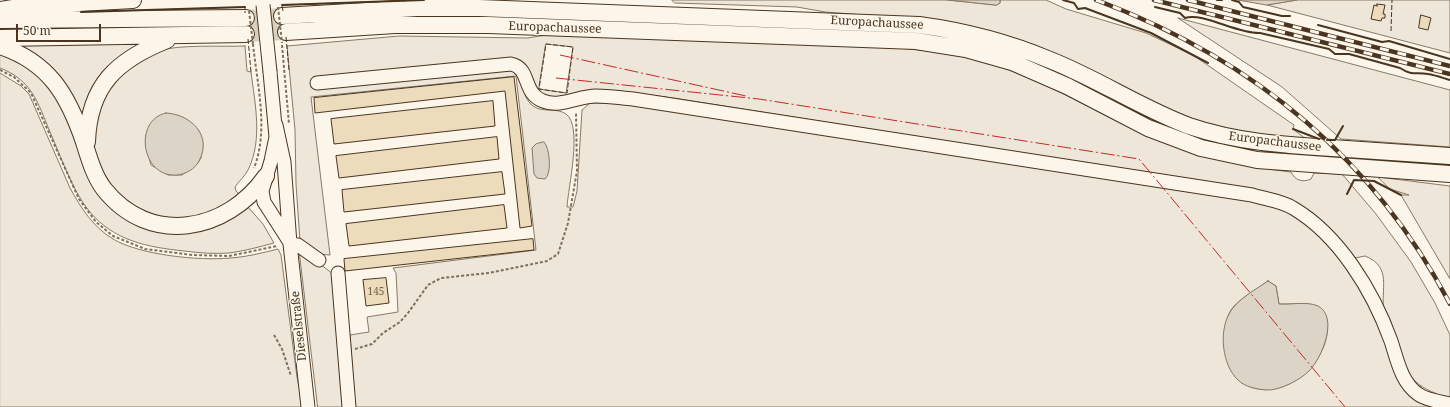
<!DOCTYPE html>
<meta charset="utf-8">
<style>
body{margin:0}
#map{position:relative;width:1450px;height:407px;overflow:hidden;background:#fbf6e9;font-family:"Noto Serif",serif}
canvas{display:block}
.scale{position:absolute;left:16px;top:24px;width:85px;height:18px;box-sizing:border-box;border:2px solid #4a3520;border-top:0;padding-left:5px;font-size:12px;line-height:14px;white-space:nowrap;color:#4a3520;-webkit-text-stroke:3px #fbf6e9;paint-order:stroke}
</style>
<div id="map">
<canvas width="1450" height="407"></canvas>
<div class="scale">50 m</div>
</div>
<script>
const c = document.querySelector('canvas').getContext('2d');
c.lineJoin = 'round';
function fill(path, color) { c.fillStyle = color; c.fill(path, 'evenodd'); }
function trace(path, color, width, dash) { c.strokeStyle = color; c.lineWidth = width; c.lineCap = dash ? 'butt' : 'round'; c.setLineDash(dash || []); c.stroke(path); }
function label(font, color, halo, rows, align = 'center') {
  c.font = font + ' "Noto Serif",serif'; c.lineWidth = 3; c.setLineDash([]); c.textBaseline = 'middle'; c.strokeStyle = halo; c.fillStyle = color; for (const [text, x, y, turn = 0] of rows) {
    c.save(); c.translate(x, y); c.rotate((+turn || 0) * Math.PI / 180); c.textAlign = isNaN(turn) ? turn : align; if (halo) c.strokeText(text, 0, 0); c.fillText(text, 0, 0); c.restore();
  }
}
const green = new Path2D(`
 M672,0H948L996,5L1000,3V0H1046L1066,9L1146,33L1193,55L1294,125L1293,129L1311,143L1263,138L1188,120L1125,88L916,19L825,12L797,7L675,3Z
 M1297,0H1450V53L1267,5Z
 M1178,18L1450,90V147L1341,139L1282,87Z
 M547,35C628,38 709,41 789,43C852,46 916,45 977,60C1036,75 1087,108 1142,133C1190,155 1239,166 1291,172C1295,180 1302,183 1311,179L1314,173L1342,174L1376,214L1411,262L1435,303L1450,335V399C1438,394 1424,390 1415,381C1402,368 1388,329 1384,311C1380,290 1393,267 1365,256L1355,258L1327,228L1297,205L1256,193L1129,170L673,98C649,95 608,88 585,92C574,94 557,101 546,97C528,91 536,65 518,61L364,77H322L314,82L316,87L506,67C528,70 518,88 529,102C539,115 554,106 566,114C583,126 568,188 567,207H573L577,191L582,110L590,103H620L669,110L1253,199C1266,202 1280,205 1291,211C1325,232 1361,276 1376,312C1385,332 1392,374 1404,389C1412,399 1423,404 1435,407H355L350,335L369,332L367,317L398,312L396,273L393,268L536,250L516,76L311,97L330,255L318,254L300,241L296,184L295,130L287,46L399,36L527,38ZM546,44L573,47L566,93L539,89ZM1268,281L1276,286L1279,304C1299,305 1323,297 1327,324C1329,336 1323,351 1316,361C1286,402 1227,402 1224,341C1224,329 1226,315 1234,306C1243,297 1257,289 1268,281Z
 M140,42V45L83,120L11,44Z
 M245,46L247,71L251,72C255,104 263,140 248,170C245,176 239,181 235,187L236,191L239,194C227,203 216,211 202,215C152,230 101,193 93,143C89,123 103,91 116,76C121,71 130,67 137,63C143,60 150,54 158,51C180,44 220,47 245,46ZM146,136L203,143L201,158L197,164L182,175H168L151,165L146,147Z
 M0,53L18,59L51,85L80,148L147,228L247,206L263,224L274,243C259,247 244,251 229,253C214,254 199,253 184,251C147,247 114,241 89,211C71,188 62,159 50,132C38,103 32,80 0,68Z
 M0,73L21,86L29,94L70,188C81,208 93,227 113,239C140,255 199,261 230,258C246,257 262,253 278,249L281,255L297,377L303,407H0Z
 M1378,177L1450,186V279L1401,195H1409L1390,189Z
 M299,248L333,274L345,407H318Z`);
const water = new Path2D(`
 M948,0H1000V3L997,5Z
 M1238,0H1297L1267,5Z
 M166,113C190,114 213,135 199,161C195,169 186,174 177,175C141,178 133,120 166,113Z
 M544,142C550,148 552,174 545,179L537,178L534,174L532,148L536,144Z
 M1268,281L1276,286L1279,304C1290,305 1307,301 1318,306C1339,317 1322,358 1309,371C1300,380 1279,391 1266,390C1256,389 1245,387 1238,380C1222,365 1219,332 1229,314C1236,300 1255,290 1268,281Z`);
const building = new Path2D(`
 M1377,4L1385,5L1383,14H1385V18H1382L1381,21L1371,19L1374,5L1377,6Z
 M1421,15L1431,18L1428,30L1419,28Z
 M514,77L532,226L520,228L505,91L315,113L314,98Z
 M493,101L495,126L334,144L331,119Z
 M497,137L499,159L339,178L336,156Z
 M502,172L505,194L344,212L342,190Z
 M504,205L507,228L349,246L346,224Z
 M533,239L534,250L345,271L344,259Z
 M386,278L389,303L366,306L363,280Z`);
const majorTunnel = new Path2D(`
 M246,18L282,16
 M246,34L286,32`);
const path = new Path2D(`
 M253,44C257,84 269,130 254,168
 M282,45L289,124
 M0,70L14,77L31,93L79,199L96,222L113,236L145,249L192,255L229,256L277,246
 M274,335L282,349L291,376
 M355,349L372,344L383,333L400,322L408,313L428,285L441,278L489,273L547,261L558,254L568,223L577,171L576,112`);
const minor = new Path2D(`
 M270,72L276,137L271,161L262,191L264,202L289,241
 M317,83L511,64C531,68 522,93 543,101C560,108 579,96 596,96C608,96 621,98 633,99L1252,195C1265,199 1282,201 1293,208C1339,235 1373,291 1391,341C1397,359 1401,382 1418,394C1426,400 1441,402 1450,404
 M276,125L284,162L290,244L308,407
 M290,244L298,245L319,260
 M338,273L349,407`);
const major = new Path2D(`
 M0,10L25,6L133,0
 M282,16L417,8H479L919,25C964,31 1007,42 1050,60C1098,79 1141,108 1189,126C1236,142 1284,145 1332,148C1372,151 1411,153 1450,156
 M0,20L246,18
 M286,32L395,25H488L916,41L966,49L1012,62L1067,86L1148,128L1201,148L1257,160L1450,174
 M0,38L246,34
 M0,46C49,62 68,95 84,142C89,158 94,176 104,189C150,247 227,232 266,176
 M87,142C89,85 117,60 167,40`);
const rail = new Path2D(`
 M1096,0C1251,58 1372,156 1450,304
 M1154,0L1450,74
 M1188,0L1450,66`);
const pathBridge = new Path2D(`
 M278,7L282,43
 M249,11L253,44`);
const minorBridge = new Path2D(`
 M263,5L270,72`);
const fence = new Path2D(`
 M283,11L282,5L424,0
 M81,12L245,7V13
 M1391,31L1392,0
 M286,37L289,70
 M248,39L251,72
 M546,44L573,47L567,93L539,89Z`);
const wall = new Path2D(`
 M1063,0L1074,3L1078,9L1085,8L1151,33L1208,63
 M1217,0H1222
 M1232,0L1239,2L1243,7L1282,16H1290
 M282,5L424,0
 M1155,7L1180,13L1185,18C1203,12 1237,34 1260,33L1329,49L1335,54H1349L1400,68C1412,76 1416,72 1428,74C1435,75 1443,78 1450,80
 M81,12L245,7
 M1318,25L1382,42L1389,41L1450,59
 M1293,129L1319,139
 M1327,140H1335L1343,126
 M1347,194L1354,180L1374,181L1401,195`);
const power = new Path2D(`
 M560,55L746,96
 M556,78L759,99L1139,159L1345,407`);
const numberNames = [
 ["145",376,292]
];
const streetNames = [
 ["Europachaussee",877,23,3],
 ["Europachaussee",555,28,2],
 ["Europachaussee",1275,142,7],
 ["Dieselstraße",299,326,-96]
];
fill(green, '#ede6d9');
trace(green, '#887966', 1);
fill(water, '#dcd4c6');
trace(water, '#887966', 1);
fill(building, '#ecdcbc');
trace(building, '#4a3520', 1);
trace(majorTunnel, '#d8cfc1', 16, [16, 8]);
trace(minor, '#4a3520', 15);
trace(major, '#4a3520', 18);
trace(path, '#7f6f5c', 2, [3, 2]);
trace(minor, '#fbf6e9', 13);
trace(major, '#fbf6e9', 16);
trace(rail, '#4a3520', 4.5);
trace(rail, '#fbf6e9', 3, [9]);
trace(minorBridge, '#4a3520', 15, []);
trace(pathBridge, '#7f6f5c', 2, [3, 2]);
trace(minorBridge, '#fbf6e9', 13);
trace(fence, '#4a3520', 1, [5, 2]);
trace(wall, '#4a3520', 2);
trace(power, '#c62828', 1, [14, 3, 2, 3]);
label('10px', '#725f47', null, numberNames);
label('12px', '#4a3520', '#fbf6e9', streetNames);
</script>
